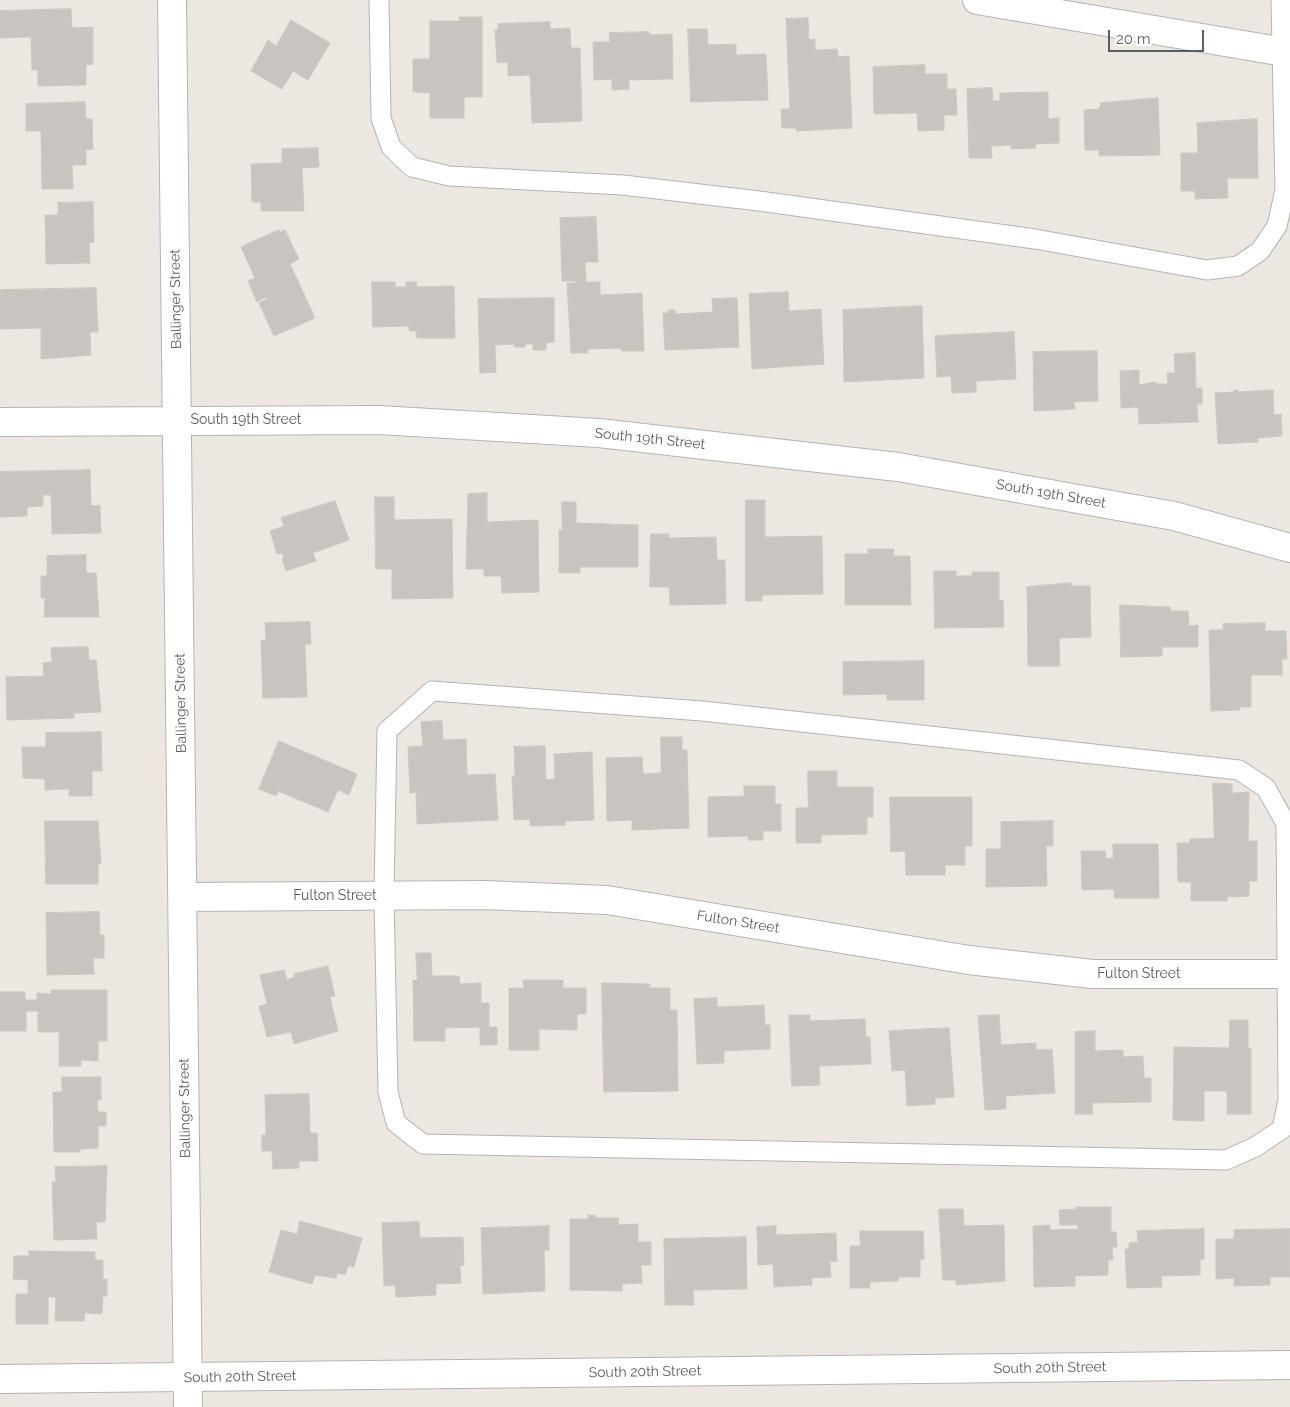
<!DOCTYPE html>
<style>
body{margin:0}
#map{position:relative;width:1290px;height:1407px;overflow:hidden;background:#ece7e0;font-family:Raleway,sans-serif}
canvas{display:block}
.scale{position:absolute;left:1108px;top:30px;width:96px;height:22px;box-sizing:border-box;border:2px solid #595e61;border-top:0;padding-left:6px;font-size:15px;line-height:18px;white-space:nowrap;color:#595e61;-webkit-text-stroke:4px #fff;paint-order:stroke}
</style>
<div id="map">
<canvas width="1290" height="1407"></canvas>
<div class="scale">20 m</div>
</div>
<script>
const c = document.querySelector('canvas').getContext('2d');
c.lineJoin = 'round';
function fill(path, color) { c.fillStyle = color; c.fill(path, 'evenodd'); }
function trace(path, color, width, dash) { c.strokeStyle = color; c.lineWidth = width; c.lineCap = dash ? 'butt' : 'round'; c.setLineDash(dash || []); c.stroke(path); }
function label(font, color, halo, rows, align = 'center') {
  c.font = font + ' Raleway,sans-serif'; c.lineWidth = 5; c.setLineDash([]); c.textBaseline = 'middle'; c.strokeStyle = halo; c.fillStyle = color; for (const [text, x, y, turn = 0] of rows) {
    c.save(); c.translate(x, y); c.rotate((+turn || 0) * Math.PI / 180); c.textAlign = isNaN(turn) ? turn : align; if (halo) c.strokeText(text, 0, 0); c.fillText(text, 0, 0); c.restore();
  }
}
const building = new Path2D(`
 M71,9L72,28L93,27V64L86,65V85L38,86V70H32L31,37L0,38V11Z
 M459,17H482V97H464V118H430V93L413,92V59H430V21H460Z
 M808,18L809,40L815,39V50L837,49L838,57L849,56L852,128L796,131V128H782L781,109H790L786,19Z
 M291,20L330,43L308,80L293,71L282,89L251,71L268,40L276,46Z
 M550,22V29L570,28L571,48H580L582,121L532,123L530,75L508,76V62L497,63L495,30H498V24Z
 M688,29H707L708,45L736,44V55L766,54L768,100L691,102Z
 M649,32V35L672,34L673,79L629,80V89L612,90V79L594,80L593,42H610L609,33Z
 M925,65V74H947V89H956L957,115H944V130L918,131L917,113L874,114L873,67Z
 M992,88L993,101H1000V93L1048,92V119L1059,118V143L1035,144L1036,148L1011,149V145L991,146L992,158H969L967,89Z
 M1158,98L1160,155L1099,156V150H1085L1084,110L1099,109L1101,103Z
 M85,102L86,119H92L93,149L86,150V165H72L73,189H42L41,131H26V104Z
 M1257,119L1258,178H1227L1228,198L1195,199V191H1181V153H1198L1197,123Z
 M318,148L319,167L302,168L304,211H261V202H252L251,164L282,163V149Z
 M93,202L94,242L89,243L90,263L46,264L45,215H58V203Z
 M596,217L598,262H585L586,282H600V295L642,293L644,351H621V348L588,349V353H571L567,283H575V281H562L560,218Z
 M279,230L281,232L285,230L299,259L290,264L315,318L274,336L259,303L267,299L266,297L257,302L248,281L255,278L241,247Z
 M372,282H395V287H406V282H416L417,287L454,286L455,338H417L416,331H409V326L373,327Z
 M96,288L98,332H90L91,355L41,359V328L0,329V290Z
 M788,292L789,311L821,309L824,364L752,369L749,294Z
 M554,298V342L546,343V350H533V344H525V347H514V344L495,345L496,372L480,373L478,299Z
 M737,298L739,347L665,350L663,313H668V310H675V314L713,312L712,299Z
 M922,306L924,378L844,382L843,310Z
 M1014,332L1016,379L976,381V392L952,393L951,376L937,377L935,336Z
 M1097,351L1098,401L1074,402L1075,409L1034,411L1033,352Z
 M1195,353L1196,388H1202V404H1197L1198,422L1139,424L1138,407L1121,408L1120,371L1139,370V385L1156,382V384H1168L1167,373H1175L1174,354Z
 M1234,390H1238V392L1273,390L1274,415L1281,414L1282,436L1258,438V442L1218,444L1215,393L1234,392Z
 M90,470L91,506L100,505L101,533L52,534L51,495H43V506L27,507V516L0,517V472Z
 M487,493V522L538,520L539,592L502,593L501,576H484V569H466L468,494Z
 M375,497H394V520L452,519L453,598L392,599V569H376Z
 M746,500H765V537L822,536L823,594L762,595V601H746Z
 M335,501L349,540L313,553L316,561L286,571L282,558L284,557L282,553L277,554L270,531L284,526L281,518Z
 M562,502H576V523L638,525V567H580V573H559V530H562Z
 M651,534H669V538L716,537L717,560H725L726,604L670,605L669,587H650Z
 M868,549H894L893,556H910L911,605H845V554H868Z
 M86,555V573H96L99,617H44L45,598H41V576H47V556Z
 M934,571H956V576H972V572H999V600H1003L1004,627L935,628Z
 M1071,583V586H1090L1091,637L1059,638L1060,666H1028L1027,587Z
 M1120,605L1170,607V611H1188L1189,626L1198,625V647H1162V656L1121,657Z
 M310,622L311,644H305L307,697L263,698L261,640H266L265,623Z
 M1265,623V631H1286L1287,659H1282V675H1251V707H1240V710L1211,711L1209,630H1223V624Z
 M88,647L89,660H96L101,712L74,713V718L7,720L6,677L44,676L43,663L52,662L51,648Z
 M924,661V700H887V694L843,695V662Z
 M442,721L443,740L466,739L467,775L495,774L498,820L417,824L416,792L410,793L408,747L423,746L421,722Z
 M101,732L102,771H92V796H69V789L45,790V779L23,778L22,747H46V733Z
 M661,737H682V750H687L689,828L632,830V820L607,821L606,758L642,757L643,774L661,773Z
 M279,741L357,774L349,795L338,790L328,812L278,791L276,796L259,789Z
 M545,746L546,780L555,779L554,754L592,752L594,820L565,821V825L530,826V819L514,820L512,776H515L514,747Z
 M808,771H837V787H873V817H867V834L821,835V843H796V808H808Z
 M1213,783L1232,784V793L1249,792L1248,841H1257V881H1249V896L1227,897V901H1191V882H1178L1177,843H1190V839L1214,838Z
 M744,786H775V804H781V831H763V840H748V836L708,837V797L744,796Z
 M890,797H972V846H965V865H945V875H906L905,851L891,852Z
 M45,821H98L101,864H98V884H46Z
 M1053,821V846H1046L1047,886L986,887V849H1001V822Z
 M1113,844H1158L1159,898H1114V889L1082,890L1081,851H1105L1106,859L1113,858Z
 M99,912L100,935H104V958H93L94,974L47,975L46,913Z
 M416,953H431L432,976H459L460,984L481,983V1003H489V1027H497V1045H480V1027L445,1028V1041H414L413,980H417Z
 M328,966L335,996L330,997L338,1031L294,1044L291,1032L267,1037L259,1006L267,1004L260,975L284,970L287,980L295,977L294,974Z
 M523,980H563V988H586V1014H577V1030L539,1029V1050H509V988H524Z
 M602,983L650,984V988H670V1010H677L678,1091L604,1092Z
 M51,990H107V1041H98V1061L81,1060V1066H59V1032H38V1011H26V1031H0V992H25V1000H37V993L51,994Z
 M717,998V1007L764,1005L765,1025H770V1049L724,1051V1063L697,1064L694,999Z
 M789,1015H810V1021L865,1019L866,1037H870L871,1064L819,1066L820,1085L792,1086Z
 M999,1015L1001,1045L1036,1043V1050L1052,1049L1055,1093L1006,1096V1109L985,1110L978,1016Z
 M1230,1020H1248V1048H1251V1114H1227V1091H1204V1121L1173,1120L1174,1047L1229,1048Z
 M949,1028L954,1097L935,1098V1104L907,1106L905,1070L892,1071L889,1031Z
 M1095,1031V1051L1123,1050V1057L1143,1056L1144,1078H1151V1102L1092,1103L1093,1114H1075V1032Z
 M62,1077H101V1100H97L98,1112H106V1126H98V1148L80,1149V1152H54L53,1092H62Z
 M309,1094L310,1133H317L318,1161H299V1168L273,1169L272,1151H262V1135H266L265,1095Z
 M107,1166L105,1222H96L97,1239L54,1240L52,1182H56L55,1167Z
 M1076,1207H1111V1232H1116L1117,1247H1112L1113,1260H1108V1275L1075,1276V1286L1034,1287L1033,1226L1050,1225V1230L1078,1229V1225H1060L1059,1210L1076,1209Z
 M939,1209H963L964,1226L1004,1225L1005,1281L956,1285V1280H943Z
 M588,1215L596,1216V1218H619L618,1225L638,1224V1242H651V1265H641L642,1283L622,1284V1291L570,1290V1219H588Z
 M300,1221L362,1238L354,1267L348,1266L345,1275L337,1273L336,1278L315,1275L312,1284L269,1272L281,1230L297,1234Z
 M419,1222L420,1238L463,1237L464,1265L460,1266L461,1283L436,1284V1295L396,1297L395,1285L384,1286L382,1223Z
 M549,1226V1250H544L545,1291L483,1294L481,1228Z
 M776,1226V1235L836,1233L837,1261L830,1262L831,1277L812,1278V1285L774,1287L773,1264L758,1265L757,1227Z
 M1204,1229V1259H1200V1275L1161,1276L1162,1287L1127,1288L1125,1249H1129V1243L1138,1242L1137,1231Z
 M1290,1229V1277H1270V1285L1234,1286V1278L1216,1279V1239H1234V1230Z
 M860,1231H923L924,1259H920V1277H898V1281L870,1282V1288H850V1246H860Z
 M746,1237L747,1289L693,1290L694,1305H665L664,1239Z
 M29,1251L95,1252V1260H103V1279H107V1296H103L102,1314L85,1313L84,1321H55L56,1297H48V1324H16V1294H28V1280L13,1279L14,1256H29Z`);
const service = new Path2D(`
 M379,0L381,118L391,147L412,167L449,176L623,185L759,201L1035,239L1207,270L1238,266L1260,251L1277,226L1285,190L1281,0
 M432,691L702,711L1239,770L1266,788L1286,824L1288,1100L1282,1129L1255,1147L1226,1160L423,1144L396,1123L388,1092L384,896L387,731Z`);
const minor = new Path2D(`
 M172,0L188,1407
 M977,0L1290,53
 M0,422L379,420L599,433L898,467L1174,516L1290,548
 M184,897L483,895L607,900L969,960L1092,974H1290`);
const tertiary = new Path2D(`
 M0,1379L1290,1365`);
const streetNames = [
 ["Ballinger Street",176,299,-91],
 ["South 19th Street",246,420],
 ["South 19th Street",650,439,6],
 ["South 19th Street",1051,494,10],
 ["Ballinger Street",181,703,-91],
 ["Fulton Street",335,896],
 ["Fulton Street",738,922,9],
 ["Fulton Street",1139,974],
 ["Ballinger Street",185,1108,-91],
 ["South 20th Street",1050,1368,-1],
 ["South 20th Street",645,1372,-1],
 ["South 20th Street",240,1377,-1]
];
fill(building, '#c8c4c0');
trace(building, '#d0c8bf', 1);
trace(service, '#b1b5b8', 21);
trace(minor, '#b1b5b8', 30);
trace(tertiary, '#b1b5b8', 30);
trace(service, '#fff', 19);
trace(minor, '#fff', 28);
trace(tertiary, '#fff', 28);
label('14px', '#595e61', '#fff', streetNames);
</script>
